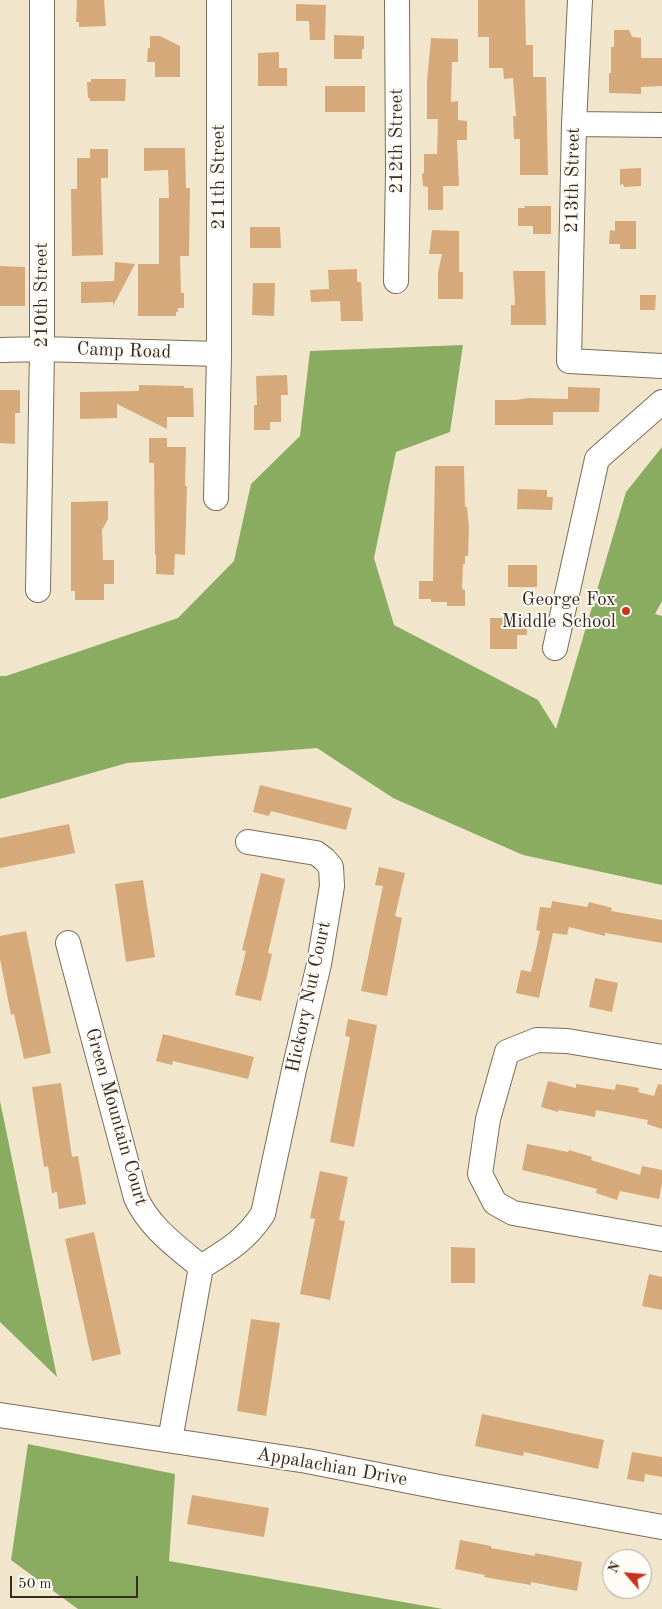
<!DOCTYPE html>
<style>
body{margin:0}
#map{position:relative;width:662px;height:1609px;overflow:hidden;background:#f1e6cb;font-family:"Old Standard TT",serif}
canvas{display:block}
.north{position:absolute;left:602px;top:1549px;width:50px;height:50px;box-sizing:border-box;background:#fdfcf7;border:1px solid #afa8a0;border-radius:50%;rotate:297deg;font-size:14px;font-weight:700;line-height:20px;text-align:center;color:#3b2a1e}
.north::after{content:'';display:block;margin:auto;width:18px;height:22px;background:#c8321e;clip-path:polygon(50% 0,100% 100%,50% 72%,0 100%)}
.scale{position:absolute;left:10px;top:1576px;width:128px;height:22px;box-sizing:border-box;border:2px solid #3b2a1e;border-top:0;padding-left:6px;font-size:15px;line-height:18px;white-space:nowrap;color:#3b2a1e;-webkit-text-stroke:4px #fdfcf7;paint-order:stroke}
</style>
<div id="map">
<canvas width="662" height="1609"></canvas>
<div class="north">N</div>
<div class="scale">50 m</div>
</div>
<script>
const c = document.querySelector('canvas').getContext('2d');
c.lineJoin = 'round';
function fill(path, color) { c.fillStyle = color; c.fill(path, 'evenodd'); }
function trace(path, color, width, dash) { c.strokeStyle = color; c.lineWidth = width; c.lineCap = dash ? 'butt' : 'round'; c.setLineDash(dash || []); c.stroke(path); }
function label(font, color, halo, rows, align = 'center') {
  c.font = font + ' "Old Standard TT",serif'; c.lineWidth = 4; c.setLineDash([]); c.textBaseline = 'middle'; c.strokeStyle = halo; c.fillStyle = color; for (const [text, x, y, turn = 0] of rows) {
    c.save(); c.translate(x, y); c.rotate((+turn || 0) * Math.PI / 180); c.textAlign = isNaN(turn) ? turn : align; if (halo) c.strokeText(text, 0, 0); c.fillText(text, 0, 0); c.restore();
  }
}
const forest = new Path2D(`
 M463,345L450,432L396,452L374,558L394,625L538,700L556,729L626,492L662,447V601L655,614L662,616V885L523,855L393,798L317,748L127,763L0,799V676H6L178,618L234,561L251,484L300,436L310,351Z
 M0,1101L57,1377L0,1322Z
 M28,1444L175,1474L169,1561L443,1609H78L11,1560Z`);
const building = new Path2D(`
 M77,0H104L106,26L79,27V22H76Z
 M478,0H525L526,45H533V77H546L548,175H520V139H514L513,116H516L513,78L504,79L503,68H489V37H478Z
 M296,4L326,5L325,40H310L309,21H296Z
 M614,30H629L632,37L641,38V58H662V86L641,87V94L609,93V73H611V47H614Z
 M334,35L364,36V49H362V59H334Z
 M150,36H160L180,46V77H155V62H147L148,48H150Z
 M431,38L458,39V62H452L451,102L458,101V120L467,121V140H457L459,186H443V210H428V187L423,186L422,174L424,173V154H437L438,119H427V81Z
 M279,52V68H287V86H258V53Z
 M91,79H126L125,101H90V98H88L87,82H91Z
 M325,86H365V112H325Z
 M144,148H185L186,188H190L189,256H180L181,293H184V308H178V312H176V316H138V264H159V198H169L168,170L144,171Z
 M90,149H108V178H101L103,255L72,256L71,189H77V158H90Z
 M641,168V186L624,187L623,184L620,185V169Z
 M524,206H551V234H533V226H518V208H525Z
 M615,221H636V249H620V244H609L610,230L615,231Z
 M250,227H280L281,248H250Z
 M432,230L459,231V272H463V299H438V273L442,254H429Z
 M115,262L135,264L113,306V302L81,303V282L114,281Z
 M0,266L25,267V306H0Z
 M357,269V282H361L363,321H341L340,301L311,302L310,290L329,289L328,270Z
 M513,271H545L546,325H511V305H515Z
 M253,283H275L274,316L252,315Z
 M640,295H656L655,310H640Z
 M287,375L288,395H281V422H270V430H254V405H257L256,376Z
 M139,385L184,386V388H193L194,417H167V429L117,404V418L80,419V392L139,391Z
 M568,387L600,388L599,412H553V425H495V400H516L528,398L568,399Z
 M0,390H20V413H15V444L0,443Z
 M149,438H167V447H186L185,486H187L185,555L175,554L174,575L156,574V555H155L154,463H149Z
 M435,466H464L465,507H467L469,527L468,556H465V564H463L462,589L465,590V606H447V602H431V599H419V581H433Z
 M518,489L547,490V497H553L552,510L517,509Z
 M108,501V519L102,530L103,560H114V584H104V600H75V591H71V502Z
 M508,565H537V587H508Z
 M490,618H527V635H517V649H490Z
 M260,785L352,808L346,830L271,811L269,816L253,812Z
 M69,824L75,853L0,868V838Z
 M379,867L405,873L395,916L402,918L387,996L361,991L383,886L375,885Z
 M261,873L285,879L268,953L272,954L261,1001L235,995L246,951L242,950Z
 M143,880L155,957L126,962L115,884Z
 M552,901L587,907L589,902L612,908L611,911L662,920V943L605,933V936L569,927L567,935L553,933L539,998L516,993L521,970L531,972L540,931L536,930L540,907L551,908Z
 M26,931L51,1053L24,1059L14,1014L11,1015L0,959V936Z
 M595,978L618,983L612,1012L589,1007Z
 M348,1019L377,1025L354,1147L330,1142L350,1037L345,1036Z
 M163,1034L254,1057L248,1079L173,1061L172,1065L156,1061Z
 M548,1081L576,1088V1084L615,1090L616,1084L639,1088L638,1092L654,1096L658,1084L662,1085V1129L647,1124L648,1120L596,1110L595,1117L558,1110V1112L541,1107Z
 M61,1083L72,1157L78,1156L86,1204L59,1209L57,1192L52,1193L48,1166L44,1167L32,1087Z
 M527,1144L568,1152L569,1150L592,1157L591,1160L640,1175L642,1166L662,1170V1183L659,1199L620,1191L617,1200L596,1193L597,1189L548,1176L522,1170Z
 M320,1171L348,1177L339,1220L345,1221L330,1300L300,1294L315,1219L310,1218Z
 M94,1232L121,1354L92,1361L65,1239Z
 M451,1247L475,1248V1283H451Z
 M649,1274L662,1277V1310L642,1306Z
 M251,1319L280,1323L266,1416L237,1411Z
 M482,1414L604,1440L598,1469L524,1452L523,1456L475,1446Z
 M632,1452L662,1457V1477L645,1474L644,1482L627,1479Z
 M192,1495L269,1508L264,1537L187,1524Z
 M460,1540L491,1546V1548L535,1556V1553L582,1562L577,1591L531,1582V1585L484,1577L485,1575L455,1569Z`);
const minor = new Path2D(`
 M580,0L574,124L569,361L662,366
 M574,124L662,125
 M396,281L398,172L397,0
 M0,350L42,349L219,354
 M216,498L219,354V0
 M38,590L42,349V0
 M555,648L597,459L662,402
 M68,943L136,1198C150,1228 176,1246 201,1267
 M662,1057L567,1041L537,1040L507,1052L488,1119L480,1174L495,1203L513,1213L662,1239
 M0,1415L307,1461L439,1487L662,1527
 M170,1440L201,1267C227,1251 245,1241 263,1214L294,1070L319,964L332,886L331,867L324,859L316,853L248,842`);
const markers = [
 [626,611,5,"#c8321e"]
];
const streetNames = [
 ["212th Street",397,141,-90],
 ["211th Street",219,177,-90],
 ["213th Street",573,180,-89],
 ["210th Street",42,295,-90],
 ["Camp Road",124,351,2],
 ["Hickory Nut Court",309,997,-78],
 ["Green Mountain Court",116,1117,74],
 ["Appalachian Drive",332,1467,10]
];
const poiNames = [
 ["George Fox",616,600],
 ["Middle School",616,622]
];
fill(forest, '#89ac61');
fill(building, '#d5a97a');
trace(minor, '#7b6c5b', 26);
trace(minor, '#fff', 24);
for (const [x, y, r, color] of markers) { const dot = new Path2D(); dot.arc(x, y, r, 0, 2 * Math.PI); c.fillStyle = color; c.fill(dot); trace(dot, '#fdfcf7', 2); }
label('19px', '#3b2a1e', '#fdfcf7', streetNames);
label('19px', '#3b2a1e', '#fdfcf7', poiNames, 'right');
</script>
